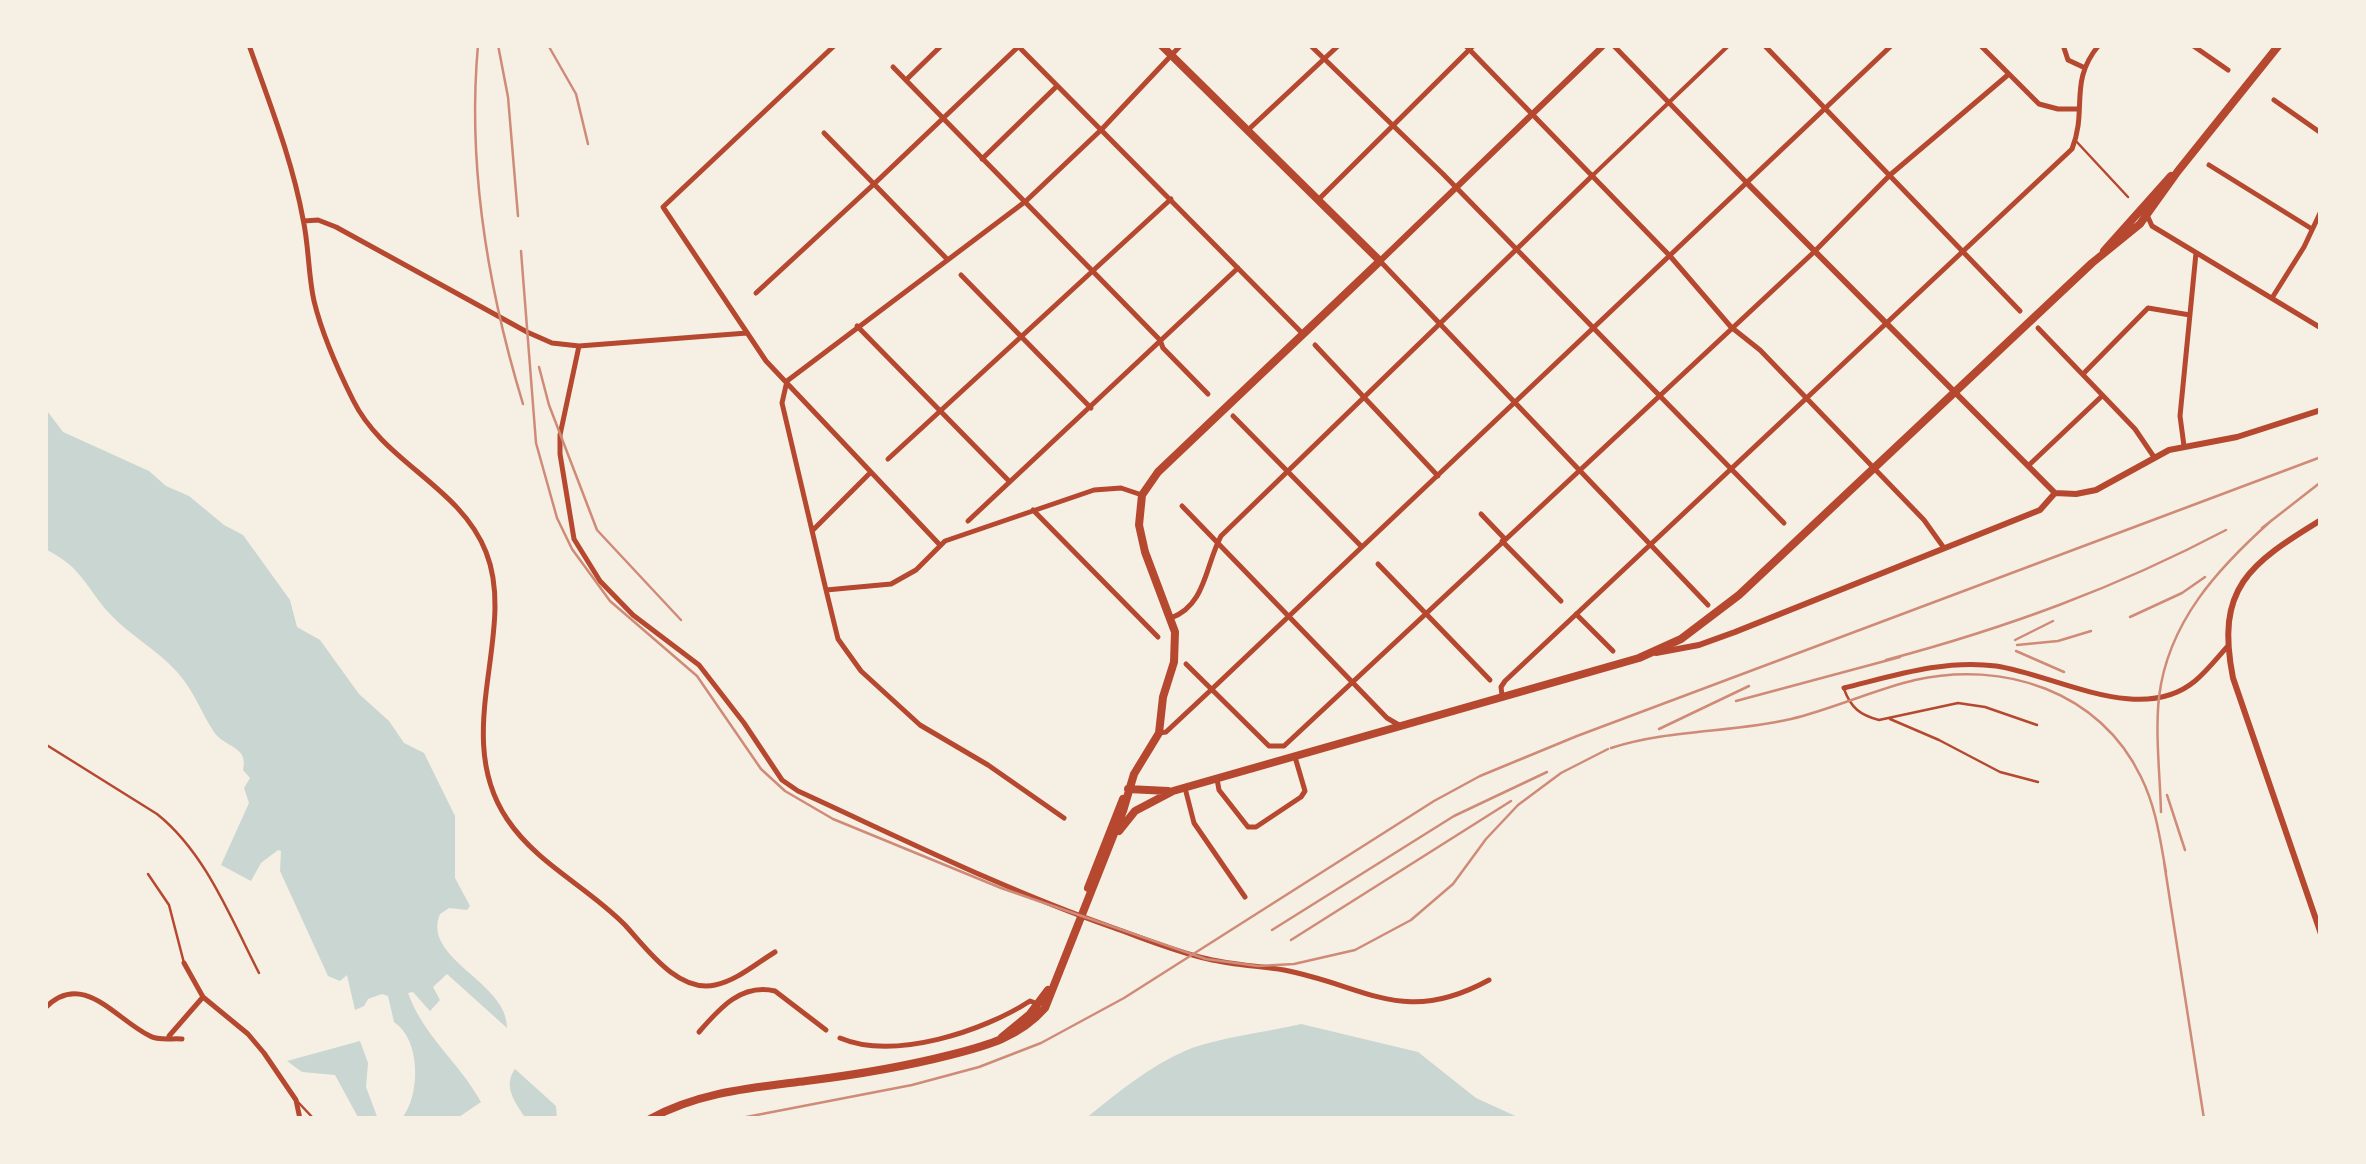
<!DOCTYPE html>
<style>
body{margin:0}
#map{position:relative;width:2366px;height:1164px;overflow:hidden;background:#f6efe4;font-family:"Work Sans",sans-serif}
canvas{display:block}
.frame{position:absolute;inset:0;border:48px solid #f6efe4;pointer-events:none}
</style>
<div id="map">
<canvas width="2366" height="1164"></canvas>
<div class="frame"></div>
</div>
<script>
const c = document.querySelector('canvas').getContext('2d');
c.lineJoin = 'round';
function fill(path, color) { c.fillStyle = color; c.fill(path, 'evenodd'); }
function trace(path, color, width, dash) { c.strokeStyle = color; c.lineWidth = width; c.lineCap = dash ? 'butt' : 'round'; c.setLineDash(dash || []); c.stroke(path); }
const water = new Path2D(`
 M45,408L63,432L149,471L166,486L189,496L224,525L243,535L290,600L297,627L320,640L359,694L389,721L404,743L424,753L455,816V878L470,906L467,910L449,908L440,914C421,959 508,982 507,1028L447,974L433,987L440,1000L430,1011L413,992L408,993C424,1037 459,1062 481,1102L456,1119H401C421,1097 421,1039 394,1022L388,996L382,994L368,999L364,1006L355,1010L347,975L340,981L328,976L280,871L281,851L278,850L261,863L251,881L221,865L249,803L244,788L250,778L243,770C249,746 225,748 214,732C201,712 194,691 178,673C158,650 129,635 109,613C84,585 83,568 45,549Z
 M1301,1024L1418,1052L1476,1098L1522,1119H1085C1117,1093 1148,1067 1187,1050C1217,1038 1267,1032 1301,1024Z
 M360,1041L368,1063L366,1087L378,1119H359L335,1075L302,1072L287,1061Z
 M515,1069L556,1106L557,1119H526C516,1103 502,1087 515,1069Z`);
const service = new Path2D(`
 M2075,140L2128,197
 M1844,689C1851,708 1860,715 1879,720L1958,703L1985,707L2037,725
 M1890,719L1939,740L2000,772L2038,782
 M45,744L157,814C206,853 231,919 259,973
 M148,874L169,905L184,963
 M297,1101L314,1119`);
const pedestrian = new Path2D(`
 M1593,175L1729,45`);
const minor = new Path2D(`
 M249,45C269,102 292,159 303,219C309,246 308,274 314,301C322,334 338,370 353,400C384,463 460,486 486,552C518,632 450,734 507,819C537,864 588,887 625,925C647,949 678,993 715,985C736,981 757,963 775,952
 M835,45L663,207L766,361L939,544
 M1017,45L1303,334
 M1310,45L1443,174L1784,523
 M1465,45L1670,256L1731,327L1760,350L1924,520L1944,548
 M1613,45L1747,183
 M1764,45L2020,311
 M1980,45L2039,104L2058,109H2079
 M2063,45L2068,60L2083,67
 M2192,45L2228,70
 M893,67L1160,340L1163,348L1208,394
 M906,80L942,45
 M2274,100L2321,133
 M1248,130L1339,45
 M982,159L1057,86
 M2209,165L2312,229
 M1318,200L1474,45
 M2147,215L2152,226L2321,328
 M304,221L318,220L336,227L527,332L552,343L579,346L747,333
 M946,258L874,184L1018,47
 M1380,261L1708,605
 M961,275L1091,408
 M756,293L874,184L824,133
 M2272,298L2304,247L2321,211
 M857,326L1008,480
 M2038,328L2135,429L2154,457
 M1315,345L1438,476
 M579,346L560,435V454L574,539L600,581L633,615L699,665L744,723L782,780L798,791C903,839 1005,890 1114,928C1145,939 1176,952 1208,959C1233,965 1259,966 1284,970C1367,986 1403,1027 1489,980
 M2083,374L2148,308L2190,315
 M787,381L1026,201L1102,129L1181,45
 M787,381L782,403L826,590
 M1233,416L1362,547
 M2184,446L2180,416L2196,253
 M888,459L1171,199
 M2028,466L2102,396
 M1182,506L1387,718L1399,725
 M1033,510L1158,637
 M1481,514L1504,538
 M968,521L1238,268
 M812,531L870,473
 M1502,541L1561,601
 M1378,564L1490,680
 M1576,614L1613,651
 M1171,618C1206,605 1205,566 1221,536L1593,175
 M1186,664L1269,746H1284L1814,252L1890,175L2009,74
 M1844,688C1893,676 1944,659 1996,666C2056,675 2141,726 2195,681C2207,671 2217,658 2227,647
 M1502,695L1501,687L1505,681L2072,149C2088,109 2068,82 2099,45
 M1159,733L1166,732L1212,689L1892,45
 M1217,779L1219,790L1248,827H1256L1301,797L1305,791L1295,757
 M1185,788L1194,823L1245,897
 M1064,818L988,765L920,725L861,671L838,639L826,590L891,584L916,570L945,541L1094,490L1121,488L1142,495
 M184,963L203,997L248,1034L264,1053L296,1100L300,1119
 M45,1008C83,969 116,1020 150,1036C159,1041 172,1038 182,1039
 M699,1032C719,1009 741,983 775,991L826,1030
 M169,1036L203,997
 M840,1038C894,1061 984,1031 1030,1001L1038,1004`);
const tertiary = new Path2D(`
 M1747,183L2055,493
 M1380,261L1604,45
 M2055,493L2076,494L2096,490L2169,450L2237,437L2321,410
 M2321,520C2249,564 2215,588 2233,678L2321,934
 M1656,653L1699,645L1735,632L2040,510L2055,493`);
const primary = new Path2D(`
 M2104,251L2171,176
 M1128,789L1168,791
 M1119,831L1135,811L1173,791L1639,658L1681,639L1739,595L2092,263L2140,224L2178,171L2279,45
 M1088,888L1123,799
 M1002,1037L1030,1014L1048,990
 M650,1119C699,1092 751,1088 806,1081C854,1075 903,1067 950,1055C986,1046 1020,1037 1045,1008L1123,811L1134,774L1159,733L1163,697L1174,662L1175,632L1145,552L1139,525L1142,495L1158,472L1380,261L1161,45`);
const rail = new Path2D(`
 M478,45C467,166 488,289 523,404
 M498,45L508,97L518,216
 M548,45L576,94L588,144
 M521,251L536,443L557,518L572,549L610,601L697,676L761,769L785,791L833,819L1001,888L1206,959L1258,966L1294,964L1355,950L1411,920L1453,884L1486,839L1518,805L1561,773L1608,749
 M539,367L549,405L597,530L681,620
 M2262,528L2321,482
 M2130,617L2182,593L2205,577
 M2015,640L2053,621
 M2017,645L2058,641L2091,631
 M2016,651L2064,672
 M1886,660C2006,628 2116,588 2226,530
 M1736,701L1900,657
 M1659,729L1749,686
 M1611,748C1670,729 1731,733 1791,719C1833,709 1873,690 1915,680C2003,660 2100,691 2141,777C2156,807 2160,839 2166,872
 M2167,795L2185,850
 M2161,812C2160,774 2155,734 2159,697C2168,622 2218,568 2272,520
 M2164,862L2204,1119
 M1272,930L1454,816L1547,772
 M1291,940L1511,801
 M736,1119L912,1085L979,1067L1041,1043L1124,998L1434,801L1480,776L1577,736L2321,457`);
fill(water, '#c9d6d2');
trace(service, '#b5482f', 2.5);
trace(pedestrian, '#b5482f', 4);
trace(minor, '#b5482f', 5);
trace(tertiary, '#b5482f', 6);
trace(primary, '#b5482f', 8);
trace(rail, '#cf8b77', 2.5);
</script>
